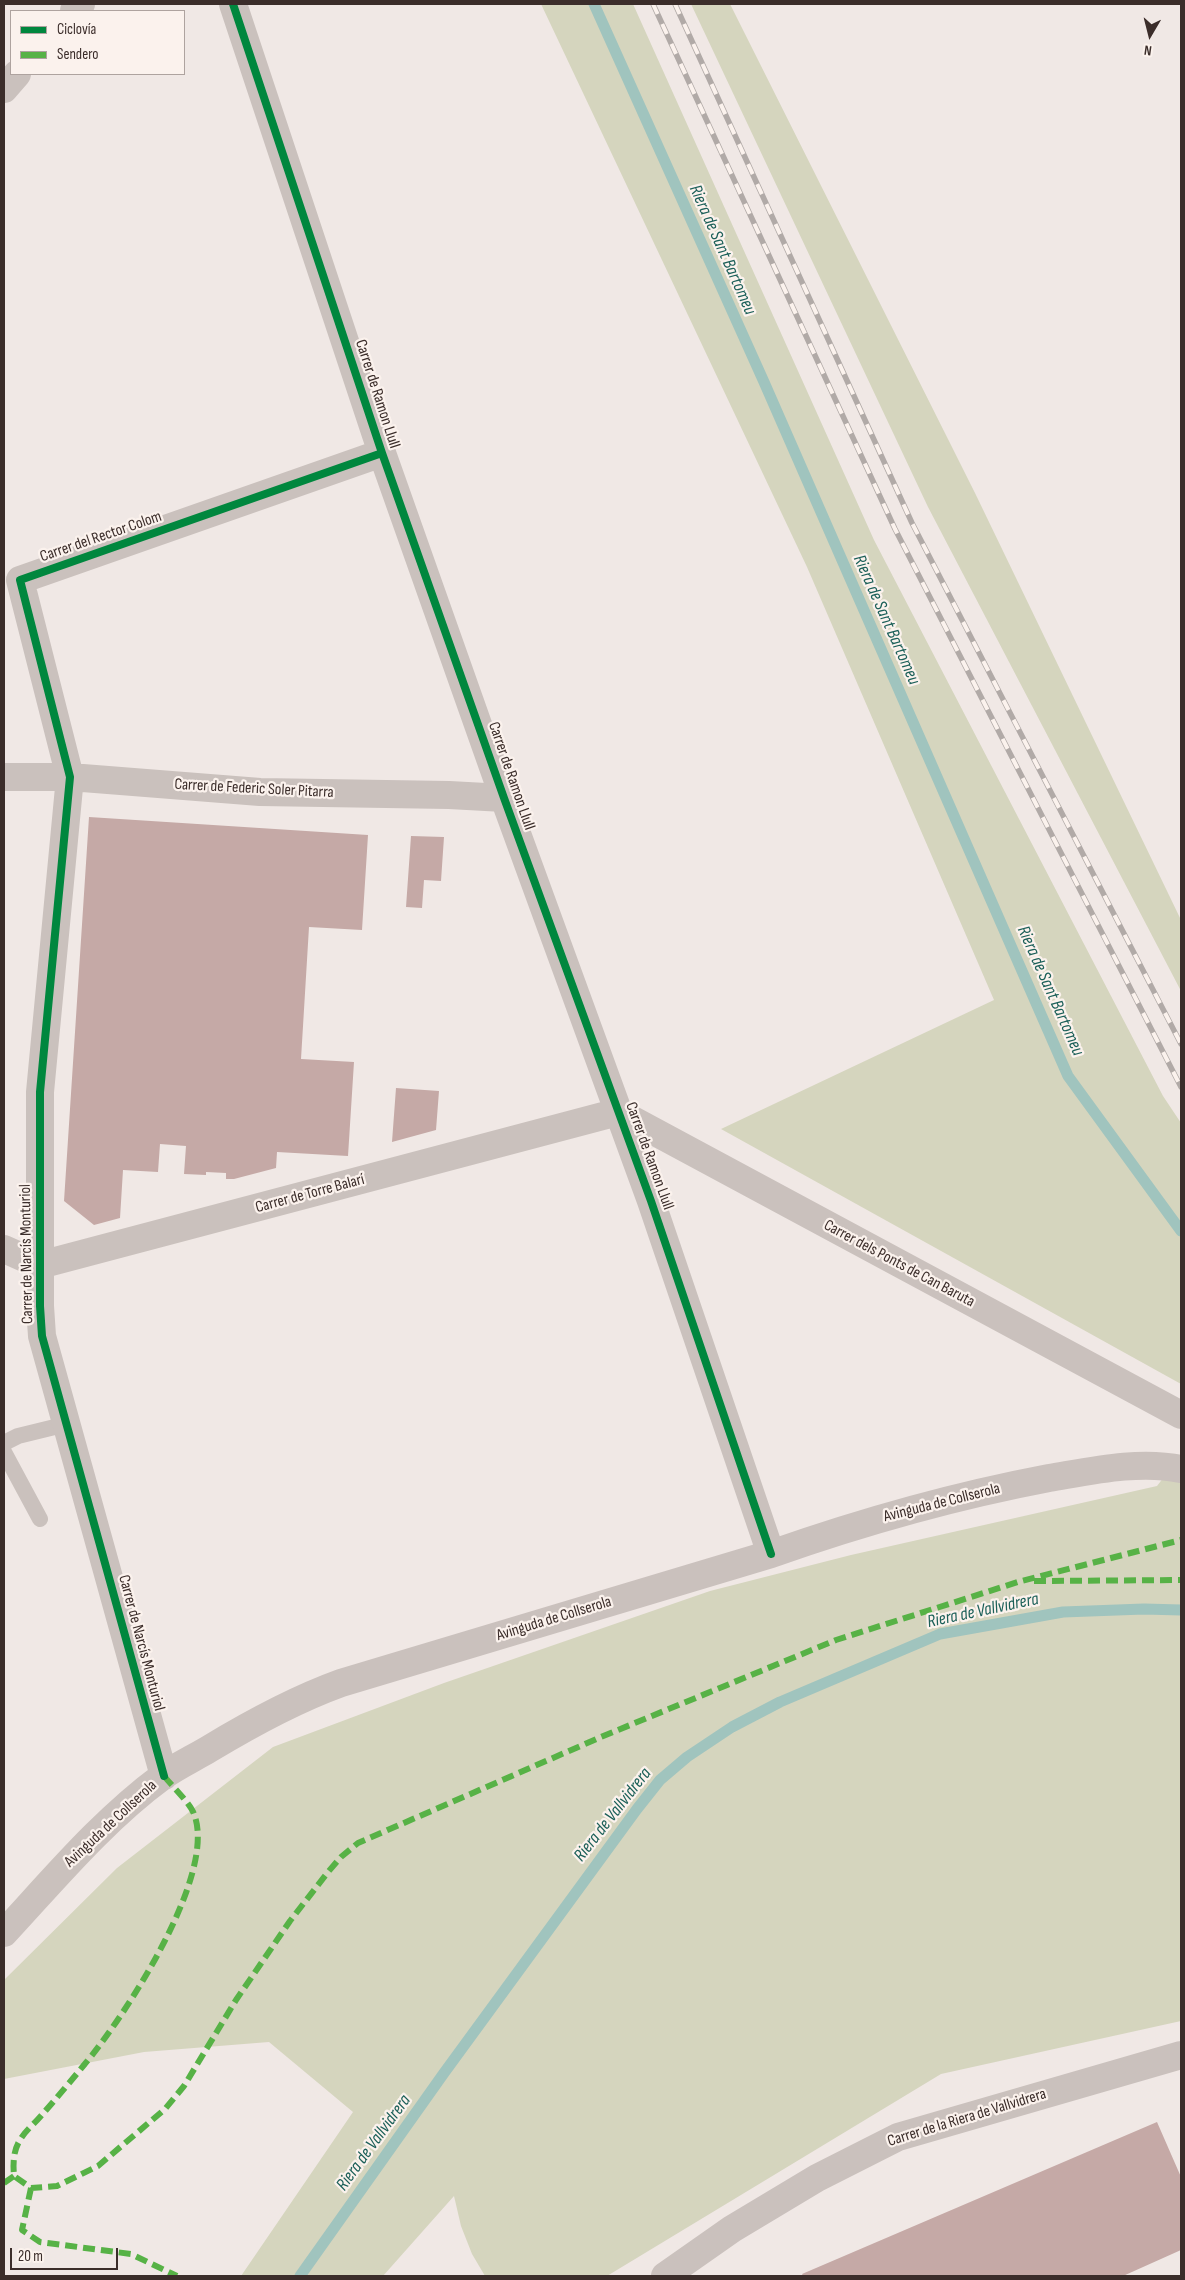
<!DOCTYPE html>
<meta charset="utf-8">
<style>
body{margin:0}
#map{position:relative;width:1185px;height:2280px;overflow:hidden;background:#f0e8e5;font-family:"Sofia Sans Condensed",sans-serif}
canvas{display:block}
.frame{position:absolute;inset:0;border:5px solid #3b2d2a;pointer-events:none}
.legend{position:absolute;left:10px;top:10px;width:175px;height:65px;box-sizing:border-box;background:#fbf2ed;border:1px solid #aea39f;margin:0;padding:6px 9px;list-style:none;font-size:15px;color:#3b2d2a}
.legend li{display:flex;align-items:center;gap:10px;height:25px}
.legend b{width:25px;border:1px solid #aea39f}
.north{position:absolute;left:1125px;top:10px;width:50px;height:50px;-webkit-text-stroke:4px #fbf2ed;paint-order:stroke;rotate:188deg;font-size:14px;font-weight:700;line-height:20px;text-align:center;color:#3b2d2a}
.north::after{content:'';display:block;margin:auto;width:18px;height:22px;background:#3b2d2a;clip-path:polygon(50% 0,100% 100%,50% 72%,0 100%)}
.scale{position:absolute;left:10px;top:2248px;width:108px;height:22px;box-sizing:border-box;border:2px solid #3b2d2a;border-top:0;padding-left:6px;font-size:15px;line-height:18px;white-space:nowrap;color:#3b2d2a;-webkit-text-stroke:4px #fbf2ed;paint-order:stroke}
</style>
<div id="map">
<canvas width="1185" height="2280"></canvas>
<div class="frame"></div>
<ul class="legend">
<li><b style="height:6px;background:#00873e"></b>Ciclovía</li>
<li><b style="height:6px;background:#57b246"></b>Sendero</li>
</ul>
<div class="north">N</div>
<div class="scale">20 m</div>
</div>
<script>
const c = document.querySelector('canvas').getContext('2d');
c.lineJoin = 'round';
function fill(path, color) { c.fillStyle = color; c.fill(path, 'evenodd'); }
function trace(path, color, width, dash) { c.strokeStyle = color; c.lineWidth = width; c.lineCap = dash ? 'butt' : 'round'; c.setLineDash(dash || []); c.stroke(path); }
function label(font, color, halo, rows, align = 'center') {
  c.font = font + ' "Sofia Sans Condensed",sans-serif'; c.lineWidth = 4.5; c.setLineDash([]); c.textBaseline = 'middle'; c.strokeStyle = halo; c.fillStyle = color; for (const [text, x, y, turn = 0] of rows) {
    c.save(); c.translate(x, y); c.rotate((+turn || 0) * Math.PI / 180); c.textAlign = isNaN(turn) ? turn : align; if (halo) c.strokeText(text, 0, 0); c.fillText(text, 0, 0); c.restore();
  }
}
const green = new Path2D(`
 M541,4H633L874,540L1163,1096L1181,1123V1384L721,1129L994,1000L807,567Z
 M691,4H730L975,493L1181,920V991L928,507Z
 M1181,1455V2021L941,2074L607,2276H485L472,2254L461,2226L454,2196L383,2276H241L353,2112L269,2042L144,2052L4,2079V1980L117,1868L273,1747L444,1683L710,1591L851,1555L1157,1486Z`);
const stream = new Path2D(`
 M594,4L764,382L1068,1076L1181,1231
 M300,2276L444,2073L637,1809L660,1780L687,1757L732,1727L780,1702L940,1634L1063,1612L1144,1609L1181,1610`);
const building = new Path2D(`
 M89,817L368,835L362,930L309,927L301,1059L354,1062L348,1156L277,1152L276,1168L234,1179H226V1173L206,1172V1175L184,1174L186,1146L160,1144L158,1172L123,1170L120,1218L94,1225L64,1201Z
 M411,836L444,837L441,881L424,880L422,908L406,907Z
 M396,1088L439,1091L436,1130L392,1142Z
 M1157,2122L1181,2177V2250L1123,2276H803L802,2274Z`);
const service = new Path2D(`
 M4,1443L18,1436L67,1424
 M4,1452L40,1519`);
const minor = new Path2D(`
 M233,4L382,453L504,798L651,1201L771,1554
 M74,11L81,4
 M4,89L17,74
 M4,777H70L260,792L449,795L504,798
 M618,1112L1181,1415
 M4,1249L40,1265L618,1112
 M164,1776L42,1336L40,1306V1092L70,777L20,580L382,453
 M4,1933C54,1879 103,1820 163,1776C177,1766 194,1758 209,1749C252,1723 294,1700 341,1683L771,1554C862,1522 954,1496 1049,1478C1091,1471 1139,1460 1181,1469
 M665,2276L732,2229L817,2178L898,2137L1181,2055`);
const rail = new Path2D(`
 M653,4L895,529L1181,1087
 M675,4L912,523L1181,1044`);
const quiet = new Path2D(`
 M1034,1581L1181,1580
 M164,1776C172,1786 190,1803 194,1814C218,1875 123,2019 84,2065C70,2082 55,2100 40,2117C34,2124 25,2131 20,2140C13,2151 13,2164 14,2176L31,2188L57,2186L98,2166L165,2109L184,2086L236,2000L290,1921L328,1872L341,1857L358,1843L601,1737L836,1640L1018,1582L1181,1540
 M4,2183L14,2176
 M31,2188L22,2230L40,2242L131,2254L177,2276`);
const cycleway = new Path2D(`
 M233,4L382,453L504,798L651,1201L771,1554
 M164,1776L42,1336L40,1306V1092L70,777L20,580L382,453`);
const streetNames = [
 ["Carrer de Ramon Llull",377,394,72],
 ["Carrer del Rector Colom",101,537,-19],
 ["Carrer de Ramon Llull",511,776,71],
 ["Carrer de Federic Soler Pitarra",254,789,3],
 ["Carrer de Ramon Llull",649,1156,70],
 ["Carrer de Torre Balarí",310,1194,-15],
 ["Carrer de Narcís Monturiol",27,1254,-91],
 ["Carrer dels Ponts de Can Baruta",899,1264,28],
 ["Avinguda de Collserola",942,1503,-14],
 ["Avinguda de Collserola",554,1619,-17],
 ["Carrer de Narcís Monturiol",141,1643,75],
 ["Avinguda de Collserola",111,1824,-43],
 ["Carrer de la Riera de Vallvidrera",967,2118,-17]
];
const waterNames = [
 ["Riera de Sant Bartomeu",722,250,66],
 ["Riera de Sant Bartomeu",886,620,66],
 ["Riera de Sant Bartomeu",1050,991,66],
 ["Riera de Vallvidrera",983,1611,-12],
 ["Riera de Vallvidrera",613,1815,-52],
 ["Riera de Vallvidrera",374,2143,-54]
];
fill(green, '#d5d5be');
trace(stream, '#a0c4be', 11);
fill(building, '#c5a9a6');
trace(service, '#cac1bd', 16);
trace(minor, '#cac1bd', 28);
trace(rail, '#b1aaa7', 5.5);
trace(rail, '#fbf2ed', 4, [11]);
trace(quiet, '#57b246', 6, [12, 6]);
trace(cycleway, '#00873e', 8);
label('16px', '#3b2d2a', '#fbf2ed', streetNames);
label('italic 18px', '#1c6059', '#fbf2ed', waterNames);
</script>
